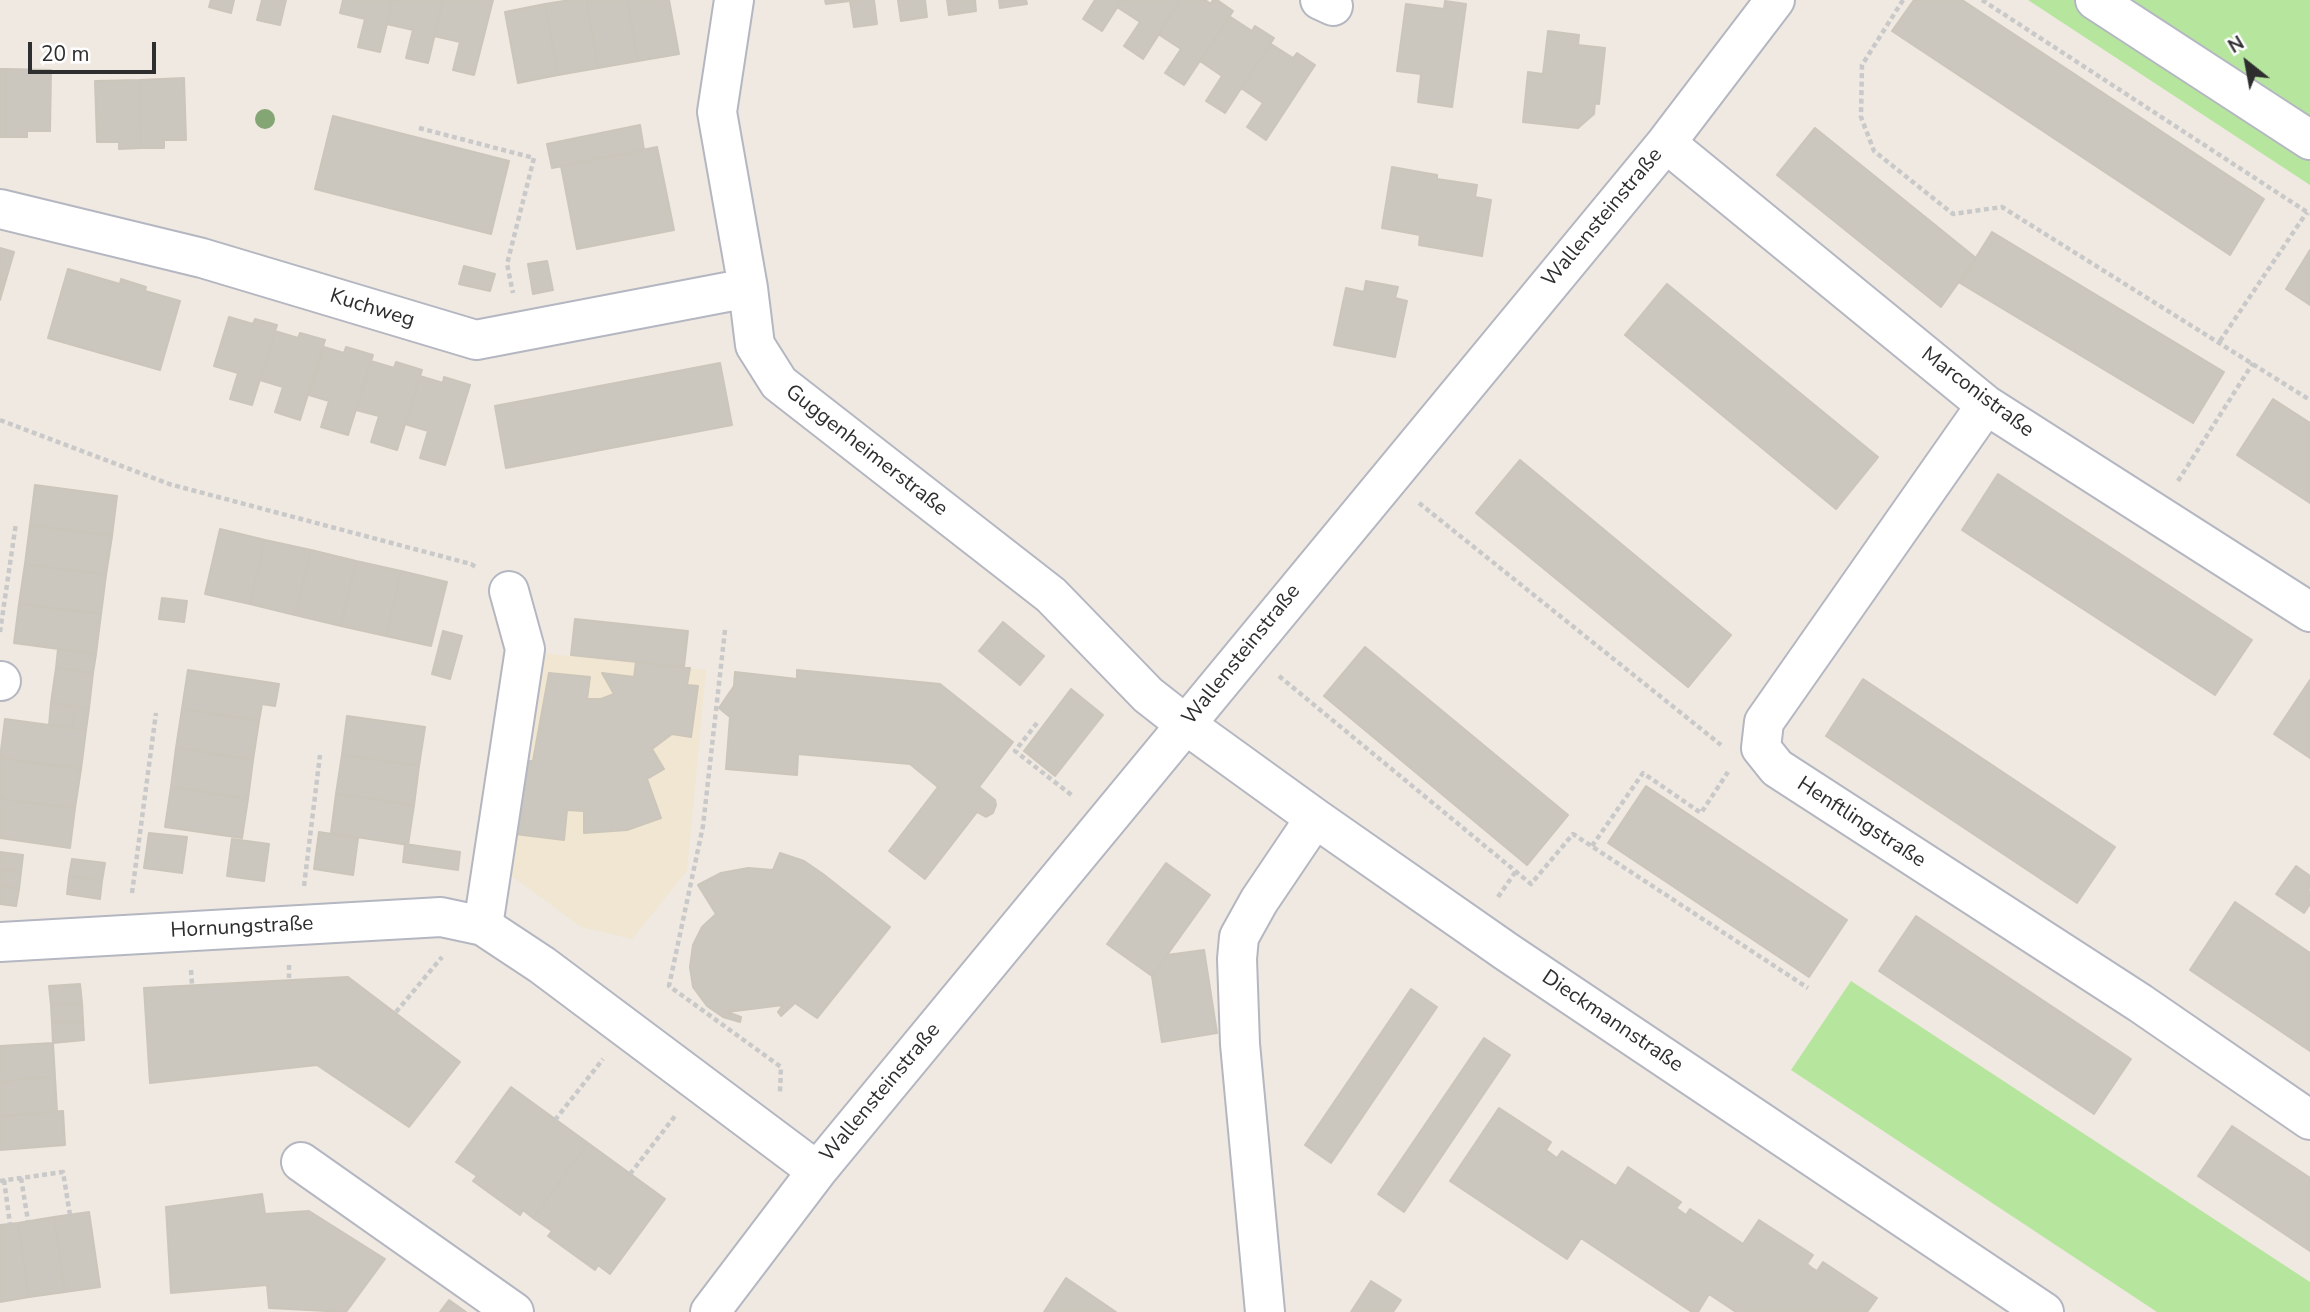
<!DOCTYPE html>
<meta charset="utf-8">
<style>
body{margin:0}
#map{position:relative;width:2310px;height:1312px;overflow:hidden;background:#efe9e1;font-family:"Nunito Sans",sans-serif}
canvas{display:block}
.north{position:absolute;left:2212px;top:28px;width:70px;height:70px;-webkit-text-stroke:5px #fff;paint-order:stroke;rotate:329deg;font-size:19px;font-weight:700;line-height:28px;text-align:center;color:#2e2e2e}
.north::after{content:'';display:block;margin:auto;width:24px;height:32px;background:#2e2e2e;clip-path:polygon(50% 0,100% 100%,50% 72%,0 100%)}
.scale{position:absolute;left:28px;top:42px;width:128px;height:32px;box-sizing:border-box;border:4px solid #2e2e2e;border-top:0;padding-left:9px;font-size:21px;line-height:24px;white-space:nowrap;color:#2e2e2e;-webkit-text-stroke:5px #fff;paint-order:stroke}
</style>
<div id="map">
<canvas width="2310" height="1312"></canvas>
<div class="north">N</div>
<div class="scale">20 m</div>
</div>
<script>
const c = document.querySelector('canvas').getContext('2d');
c.lineJoin = 'round';
function fill(path, color) { c.fillStyle = color; c.fill(path, 'evenodd'); }
function trace(path, color, width, dash) { c.strokeStyle = color; c.lineWidth = width; c.lineCap = dash ? 'butt' : 'round'; c.setLineDash(dash || []); c.stroke(path); }
function label(font, color, halo, rows, align = 'center') {
  c.font = font + ' "Nunito Sans",sans-serif'; c.lineWidth = 5; c.setLineDash([]); c.textBaseline = 'middle'; c.strokeStyle = halo; c.fillStyle = color; for (const [text, x, y, turn = 0] of rows) {
    c.save(); c.translate(x, y); c.rotate((+turn || 0) * Math.PI / 180); c.textAlign = isNaN(turn) ? turn : align; if (halo) c.strokeText(text, 0, 0); c.fillText(text, 0, 0); c.restore();
  }
}
const education = new Path2D(`
 M542,653L706,670L687,871L632,939L581,927L509,874Z`);
const green = new Path2D(`
 M2028,0H2310V185Z
 M1851,981L2310,1282V1312H2157L1791,1070Z`);
const building = new Path2D(`
 M211,0H234L231,13L209,7Z
 M262,0H286L280,25L257,20Z
 M343,0H393L380,52L358,47L365,19L340,13Z
 M393,0H443L428,63L406,58L413,30L387,24Z
 M443,0H493L474,75L453,70L460,42L434,36Z
 M570,0H586L598,68L558,75L545,4Z
 M586,0H627L638,61L598,68Z
 M627,0H669L679,54L638,61Z
 M825,0H874L877,24L854,27L850,1L826,4Z
 M898,0H925L927,17L901,21Z
 M947,0H975L976,11L949,15Z
 M999,0H1026L1027,4L1000,8Z
 M1095,0H1122L1102,31L1083,19Z
 M1122,0H1181L1143,59L1124,46L1140,22L1117,7Z
 M1181,0H1205L1211,4L1213,0H1217L1233,11L1184,85L1165,73L1181,49L1158,34Z
 M1914,0H1962L2264,199L2230,255L1892,31Z
 M1445,1L1466,4L1452,107L1418,102L1421,74L1397,71L1406,4L1444,9Z
 M545,4L558,75L518,83L505,12Z
 M1229,16L1252,31L1255,26L1274,38L1225,113L1206,101L1222,76L1200,61Z
 M1548,31L1579,35L1578,45L1605,48L1599,104L1595,103L1594,114L1578,128L1523,122L1528,72L1543,74Z
 M1271,44L1293,58L1297,53L1315,65L1266,140L1247,127L1263,103L1241,88Z
 M0,69H6L5,137H0Z
 M6,69L51,70L50,131H27V137H5Z
 M184,78L186,140H164V148H141L140,80Z
 M140,80L141,148L119,149V142H97L95,81Z
 M333,116L509,161L491,234L315,189Z
 M640,125L644,150L552,168L547,144Z
 M1815,128L1976,258L1941,307L1777,175Z
 M657,147L674,230L577,249L561,166Z
 M1392,167L1437,175V179L1477,185L1475,197L1491,200L1482,256L1419,245L1420,235L1382,228Z
 M1992,232L2224,372L2193,423L1960,283Z
 M0,248L14,252L0,300Z
 M2310,250V305L2286,289Z
 M547,261L553,290L533,294L528,264Z
 M464,266L495,274L490,291L459,284Z
 M68,269L120,284L121,279L146,287L145,291L180,301L160,370L48,338Z
 M1366,281L1398,287L1395,298L1407,301L1395,357L1334,345L1346,288L1364,292Z
 M1667,284L1878,457L1836,509L1625,335Z
 M229,317L253,324L255,319L277,325L252,405L230,399L238,373L214,366Z
 M275,331L298,338L300,333L325,340L300,420L275,412L283,387L260,380Z
 M324,347L344,353L346,347L373,355L348,435L321,427L329,401L309,395Z
 M371,361L394,368L396,362L422,370L397,450L371,442L379,416L356,410Z
 M720,363L732,425L506,468L495,406Z
 M420,376L443,383L444,377L470,385L445,465L420,458L428,431L405,424Z
 M2273,399L2310,423V503L2237,455Z
 M1520,460L1731,635L1688,687L1476,513Z
 M1998,474L2252,640L2215,695L1962,530Z
 M35,485L117,496L112,536L30,525Z
 M30,525L112,536L106,575L25,564Z
 M220,529L265,540L250,604L205,594Z
 M265,540L311,550L295,615L250,604Z
 M311,550L356,561L341,626L295,615Z
 M356,561L401,571L386,636L341,626Z
 M25,564L106,575L101,614L19,604Z
 M401,571L447,582L431,646L386,636Z
 M162,598L187,601L184,622L159,619Z
 M19,604L101,614L96,654L14,643Z
 M575,619L688,631L684,667L571,655Z
 M1003,622L1044,656L1020,685L979,651Z
 M443,631L462,636L450,679L432,674Z
 M1365,647L1568,815L1527,865L1324,696Z
 M58,649L96,654L93,673L56,668Z
 M636,662L690,668L687,685L698,686L691,737L672,734L652,749L664,769L647,779L661,818L627,830L584,833V811L567,810L564,840L515,834L523,761H533L549,673L590,677L587,699H601L614,694L602,673L634,677Z
 M56,668L93,673L89,708L51,703Z
 M188,670L279,684L275,706L262,704L259,721L182,709Z
 M797,670L940,684L1013,742L979,787L995,800L996,805L993,813L986,817L977,812L925,879L889,851L938,787L910,764L798,754L797,775L726,769L730,717L719,708L734,686L735,672L797,679Z
 M1863,679L2115,847L2077,903L1826,736Z
 M2310,680V758L2274,734Z
 M1071,689L1103,715L1055,776L1024,751Z
 M51,703L75,706L72,728L49,725Z
 M75,706L89,708L86,730L72,728Z
 M182,709L259,721L253,760L176,748Z
 M347,716L425,727L419,766L342,755Z
 M5,719L86,730L81,769L0,758Z
 M176,748L253,760L248,799L171,787Z
 M342,755L419,766L414,805L336,794Z
 M0,758L81,769L75,808L0,799Z
 M1646,786L1847,920L1809,977L1608,843Z
 M171,787L248,799L242,838L165,827Z
 M336,794L414,805L408,845L331,833Z
 M0,799L75,808L70,848L0,838Z
 M319,832L358,838L353,875L314,869Z
 M149,833L187,837L182,873L144,868Z
 M232,839L269,844L264,881L227,876Z
 M405,844L460,852L458,870L403,862Z
 M0,852L23,855L21,872L0,869Z
 M780,853L804,861L823,874L890,927L817,1018L795,1003L781,1016L778,1012L783,1005L727,1012L741,1017L740,1022L723,1017L707,1006L693,987L690,967L693,945L702,927L716,914L698,885L721,873L748,868L773,870Z
 M72,859L105,863L102,881L69,876Z
 M1166,863L1210,895L1152,976L1107,944Z
 M2296,866L2310,876V887L2308,890L2310,892V904L2304,913L2276,894Z
 M0,869L21,872L19,889L0,886Z
 M69,876L102,881L100,899L67,894Z
 M0,886L19,889L16,906L0,904Z
 M2235,902L2310,953V1051L2190,970Z
 M1916,916L2131,1059L2094,1114L1879,971Z
 M1204,950L1217,1033L1162,1042L1152,976L1167,955Z
 M348,977L460,1062L409,1127L317,1065L150,1083L144,988Z
 M80,984L82,1003L51,1005L49,986Z
 M1411,989L1437,1007L1331,1163L1305,1145Z
 M82,1003L83,1022L52,1023L51,1005Z
 M83,1022L84,1040L53,1043L52,1023Z
 M1484,1038L1510,1055L1404,1212L1378,1194Z
 M53,1043L55,1077L0,1081V1046Z
 M55,1077L57,1112L0,1116V1081Z
 M511,1087L588,1143L533,1218L523,1210L520,1215L473,1181L477,1176L456,1162Z
 M1499,1108L1551,1142L1546,1150L1557,1158L1562,1151L1616,1186L1628,1167L1681,1202L1676,1208L1686,1215L1690,1209L1743,1244L1759,1220L1813,1255L1807,1264L1812,1268L1817,1271L1823,1262L1877,1298L1867,1312H1736L1709,1294L1698,1312H1692L1581,1238L1567,1259L1450,1181Z
 M63,1111L65,1145L0,1150V1116Z
 M2232,1126L2310,1178V1251L2198,1176Z
 M588,1143L665,1199L610,1274L598,1265L595,1270L548,1236L552,1231L533,1218Z
 M262,1194L265,1214L309,1211L385,1259L346,1312L269,1308L267,1285L171,1293L166,1207Z
 M89,1212L100,1287L65,1292L54,1217Z
 M54,1217L65,1292L29,1297L18,1223Z
 M18,1223L29,1297L0,1302V1225Z
 M1066,1278L1116,1312H1044Z
 M1371,1281L1401,1300L1393,1312H1351Z
 M449,1300L466,1312H440Z`);
const path = new Path2D(`
 M1903,0L1862,65L1861,117L1874,151L1953,214L2002,207L2310,400
 M1982,0L2310,214
 M419,128L534,158L507,264L513,293
 M2220,341L2307,212
 M0,420L169,484L471,564L477,568
 M2178,481L2253,363
 M1419,503L1721,745
 M725,630L703,826L669,986L781,1067L780,1092
 M0,632L16,523
 M1279,676L1531,884L1573,834L1808,988
 M1037,723L1015,751L1074,797
 M1592,846L1643,773L1701,813L1728,772
 M304,886L320,755
 M132,893L156,713
 M1498,897L1516,871
 M289,965V978
 M191,970L192,984
 M396,1012L442,957
 M555,1120L603,1059
 M630,1174L675,1116
 M21,1178L28,1221
 M4,1180L10,1224
 M0,1181L63,1172L70,1215`);
const minor = new Path2D(`
 M734,0L717,112L748,288L755,345L779,383L1051,595L1148,695L1185,724L1315,818L1507,952L2044,1312
 M1320,0L1333,6
 M2095,0L2310,140
 M1666,143L1986,405L2310,612
 M0,209L202,258L476,340L748,288
 M1986,405L1764,722L1761,748L1777,768L2140,1003L2310,1120
 M0,681H1
 M483,926L525,649L509,591
 M0,942L441,917L483,926L542,965L817,1171
 M301,1162L514,1312
 M710,1312L817,1171L1666,143L1775,0
 M1265,1312L1240,1044L1237,959L1239,937L1259,901L1315,818`);
const trees = [
 [265,119]
];
const streetNames = [
 ["Wallensteinstraße",1603,218,-50],
 ["Kuchweg",372,309,17],
 ["Marconistraße",1977,393,37],
 ["Guggenheimerstraße",866,451,38],
 ["Wallensteinstraße",1242,655,-51],
 ["Henftlingstraße",1861,823,33],
 ["Hornungstraße",242,928,-3],
 ["Dieckmannstraße",1612,1022,34],
 ["Wallensteinstraße",881,1093,-50]
];
fill(education, '#f0e6d1');
fill(green, '#b6e59e');
fill(building, '#cbc7bf');
trace(building, '#cbc5ba', 2);
trace(minor, '#b4b7c1', 42);
trace(path, '#c9c9c9', 4.5, [5, 3.5]);
trace(minor, '#fff', 38);
c.fillStyle = '#84a574';
for (const [x, y] of trees) { c.beginPath(); c.arc(x, y, 10, 0, 2 * Math.PI); c.fill(); }
label('21px', '#2e2e2e', '#fff', streetNames);
</script>
